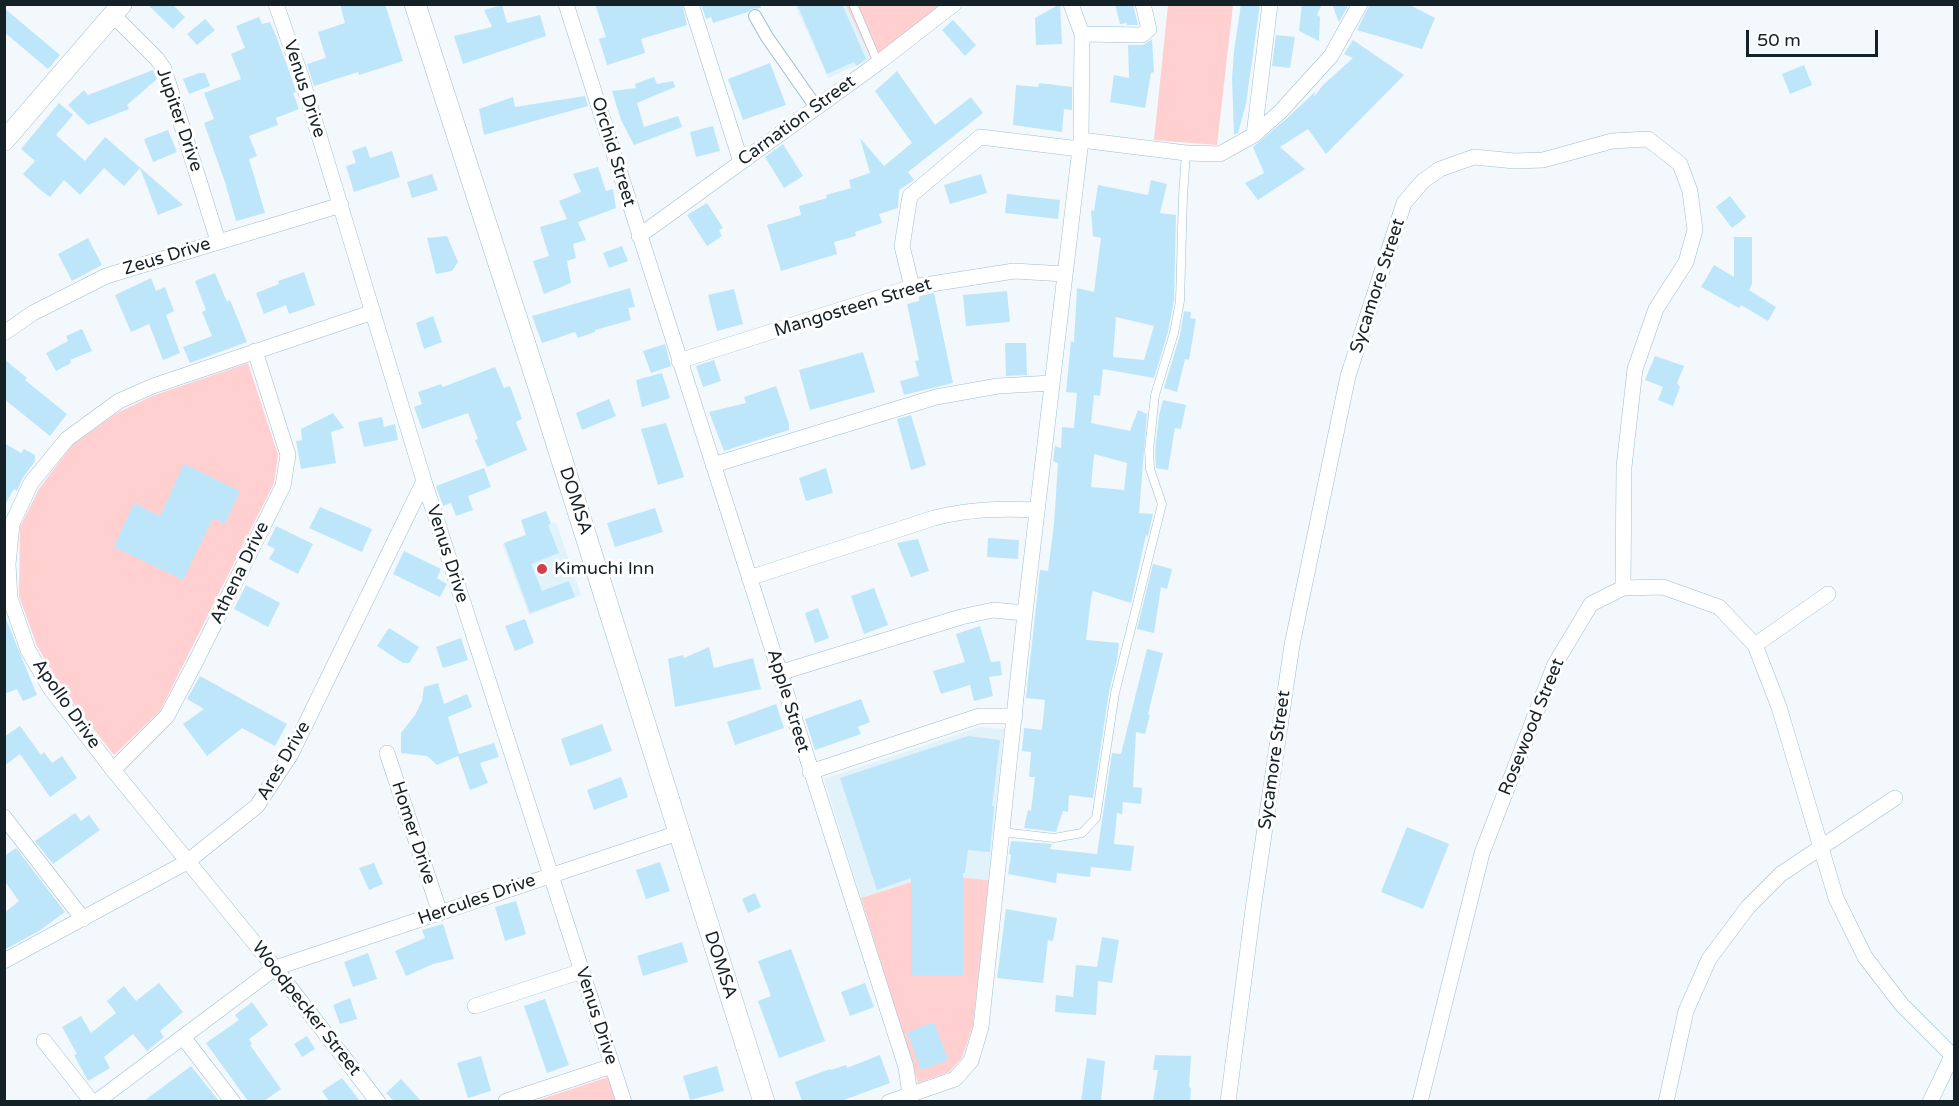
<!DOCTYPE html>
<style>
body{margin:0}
#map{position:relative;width:1959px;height:1106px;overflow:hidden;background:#f2f8fc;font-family:"Varela Round",sans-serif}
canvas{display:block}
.frame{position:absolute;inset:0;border:6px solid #142127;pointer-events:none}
.scale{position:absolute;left:1746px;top:30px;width:132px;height:27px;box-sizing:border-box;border:3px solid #142127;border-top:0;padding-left:8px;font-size:18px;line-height:21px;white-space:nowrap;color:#142127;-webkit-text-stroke:4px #fff;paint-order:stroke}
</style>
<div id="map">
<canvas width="1959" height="1106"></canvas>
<div class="frame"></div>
<div class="scale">50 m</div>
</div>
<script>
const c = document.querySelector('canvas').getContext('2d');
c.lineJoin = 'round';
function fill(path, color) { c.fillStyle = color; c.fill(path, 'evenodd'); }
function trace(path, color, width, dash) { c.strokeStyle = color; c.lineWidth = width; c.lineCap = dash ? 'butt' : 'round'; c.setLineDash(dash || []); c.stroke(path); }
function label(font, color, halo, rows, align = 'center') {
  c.font = font + ' "Varela Round",sans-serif'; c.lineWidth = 6; c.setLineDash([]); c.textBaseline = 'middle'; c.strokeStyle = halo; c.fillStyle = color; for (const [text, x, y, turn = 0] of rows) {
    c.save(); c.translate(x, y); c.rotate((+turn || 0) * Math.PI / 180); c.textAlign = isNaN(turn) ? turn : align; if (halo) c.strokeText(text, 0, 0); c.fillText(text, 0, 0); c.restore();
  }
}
const built = new Path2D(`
 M795,5H846L871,59L828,78Z
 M556,522L581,595L529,615L502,544Z
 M980,727L1004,729L989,880L933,875L861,898L824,779Z`);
const green = new Path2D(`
 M846,5H939L918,24L871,59Z
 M1168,5H1233L1217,145L1154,140Z
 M248,363L278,455L274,483L160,711L114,755L63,690L37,646L19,596L20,527L39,489L72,445L117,413L152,396Z
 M933,875L989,880L973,1025L962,1058L949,1072L918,1083L861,898Z
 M611,1076L619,1102H532Z`);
const building = new Path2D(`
 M147,4H172L185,17L173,29Z
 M340,4H385L403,61L359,75L358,72L314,86L307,64L326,58L318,32L345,23Z
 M595,4H682L687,25L641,39L645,53L607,65L599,39L606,37Z
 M701,4H760L761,8L751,9L748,12L713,23L711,17L706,19Z
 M797,4H842L866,59L857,66L854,62L827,74Z
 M1060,4L1062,44L1036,45L1035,18Z
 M1115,4H1133L1138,25H1127V23L1120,24Z
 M1241,4H1260L1246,104L1238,133L1234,135L1232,78L1234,51Z
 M1302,4H1322L1317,15L1320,17L1319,41L1299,31Z
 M1332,4H1349L1339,22Z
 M1370,4H1408L1435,18L1422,49L1357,30Z
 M502,5L507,23L540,15L546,36L463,64L454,36L492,27L484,10Z
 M4,8L60,55L48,69L4,32Z
 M259,17L262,24L270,22L276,36L292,79L296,92L293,93L299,109L276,118L278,125L249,136L257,156L249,159L265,213L236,221L225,182L204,123L214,119L204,93L241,79L231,54L245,48L236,26Z
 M205,19L215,30L197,45L187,34Z
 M953,20L976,45L965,56L942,30Z
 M1276,35L1295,37L1290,68L1272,66Z
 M1152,39L1154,72L1151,73L1145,108L1110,102L1114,75L1129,78L1128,45H1143Z
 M1353,40L1404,75L1326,154L1308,129L1280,147L1305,169L1258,200L1245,183L1264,173L1253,147L1286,119L1315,92L1314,97L1323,85L1353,58L1344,54Z
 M770,63L786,105L743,120L728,79Z
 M1804,65L1812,85L1790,94L1782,74Z
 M153,70L157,79L127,105L129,109L88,125L68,105L84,90L88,95Z
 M897,71L935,125L971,97L983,113L908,172L914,180L899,190L898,208L879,214L882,223L855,232L856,236L834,242L837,254L781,271L767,225L801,215L799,206L827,198L826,195L851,188L849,180L870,173L860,138L884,166L912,143L875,91Z
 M199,73H205L210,86L189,94L183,79Z
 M654,77L657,84L673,81L675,87L637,103L644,127L678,116L682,127L634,145L621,120L612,91L636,88L635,84Z
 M1039,83L1072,87V110L1064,109L1062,132L1013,125L1016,85L1038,87Z
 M585,96L588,106L484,135L479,109L513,97L515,107Z
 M59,103L73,115L56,135L85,161L105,137L183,205L158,215L140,168L124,186L104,168L80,195L64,180L50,197L38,188L23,174L35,161L21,149Z
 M713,126L720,151L696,157L690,132Z
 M168,130L177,152L153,162L144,139Z
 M783,144L803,176L784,188L765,157Z
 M366,146L370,158L392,151L400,177L354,192L346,166L356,163L352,151Z
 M598,167L606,191L613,189L616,208L578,222L586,240L573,244L576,258L567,261L571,283L544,294L533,261L549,256L540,227L567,219L559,201L581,192L573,174Z
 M432,174L438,190L412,198L407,182Z
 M981,174L987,193L950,204L944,185Z
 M1151,180L1167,184L1160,213L1176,215L1174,300L1168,332L1154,378L1103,369L1100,396L1094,395L1091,423L1130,431L1138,410L1147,414L1139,513L1153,514L1148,536L1146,535L1131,603L1093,591L1091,598L1086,640L1119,643L1117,660L1109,692L1093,798L1069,795L1068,812L1063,811L1056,832L1024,828L1028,810L1031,811L1035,777H1029L1031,752L1022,751L1024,728L1042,730L1045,700L1026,698L1040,570L1048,571L1054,524L1058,463L1053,461L1055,446L1061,448L1062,427L1074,428L1077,393L1066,392L1071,341L1074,342L1077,288L1094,292L1101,238L1093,236L1091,210L1094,211L1098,185L1148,195ZM1116,317L1154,326L1144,360L1113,357ZM1094,454L1127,463L1124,490L1091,487Z
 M1007,194L1060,200L1058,219L1005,213Z
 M1730,196L1746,217L1732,228L1716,207Z
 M707,203L723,228L719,230L722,236L707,246L687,215Z
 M447,236L458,262L452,271L436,274L427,238Z
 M1734,237H1752V284L1749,290L1776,307L1768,321L1741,305L1739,308L1701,287L1714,265L1734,277Z
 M88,238L102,265L72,281L58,254Z
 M622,246L628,261L609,268L603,253Z
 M304,272L315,305L289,314L286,305L264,314L256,293L279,284L278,281Z
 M215,273L227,302L230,300L247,342L190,363L183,347L212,336L202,312L206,310L195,281Z
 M151,278L156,291L165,287L174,311L166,315L180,353L163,360L149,324L131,332L115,295Z
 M630,288L635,307L628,308L631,320L595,330V332L578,338L575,332L542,343L532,316Z
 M734,289L743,324L717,331L708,295Z
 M1007,291L1010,322L966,326L963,295Z
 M934,293L953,383L904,395L900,381L919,376L915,361L919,360L907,304L919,301V296Z
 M1184,311L1191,312L1190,318L1196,319L1189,360L1185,359L1177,392L1164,388L1180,335Z
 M433,316L442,342L424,349L416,323Z
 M82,329L92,351L70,360L71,363L56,371L46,353L68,341L66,336Z
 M1005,343H1026L1027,375L1006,376Z
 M665,344L671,366L651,373L643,351Z
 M863,352L875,392L810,410L799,370Z
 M1655,356L1684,366L1677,383L1680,387L1673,406L1658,400L1663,387L1645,380Z
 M4,359L27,378L25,380L67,414L50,436L4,399Z
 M714,360L721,381L703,387L696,366Z
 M495,367L504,388L510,386L522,419L516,422L527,450L487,467L475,440L478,439L468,413L422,429L414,407L422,404L418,392L441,384L443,387Z
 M662,373L670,398L642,407L636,380Z
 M776,386L789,424V430L724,451L709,412L746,403L744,397Z
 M609,399L616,416L582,430L576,413Z
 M1163,400L1186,405L1181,429L1175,428L1168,470L1156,468L1155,450L1159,415Z
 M333,413L344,428L331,432L336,463L301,469L296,441L302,440L301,429Z
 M911,415L926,465L911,470L897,419Z
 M382,417L384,427L395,424L398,440L364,447L358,422Z
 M666,423L684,477L658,485L641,429Z
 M4,443L21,453L24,449L35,455V461L30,468L22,479L17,491L14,489L4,506Z
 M184,464L240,491L225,524L213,518L183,580L114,547L134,503L160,516Z
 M484,468L491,487L468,496L473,510L456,516L451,503L443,506L436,486Z
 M826,468L833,493L806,501L799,478Z
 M320,507L372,529L362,552L309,528Z
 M655,508L663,532L615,547L607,523Z
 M546,511L551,524L548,525L559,553L531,564L542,591L569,581L575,597L530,613L504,543L526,535L521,520Z
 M276,526L313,544L298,574L269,559L275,549L267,545Z
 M988,538L1019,540L1018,559L987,557Z
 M918,539L929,571L911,577L897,543Z
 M404,551L441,569L437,578L447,584L440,597L393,574Z
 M1153,564L1172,569L1167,589L1161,587L1154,633L1137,629Z
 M246,585L280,603L268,627L234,609Z
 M874,588L888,625L864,634L851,596Z
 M818,608L829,638L815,643L805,613Z
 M4,614L37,695L23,701L17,689L4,694Z
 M525,619L534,643L515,651L505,626Z
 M980,626L991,662L1000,661L1002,675L989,677L993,696L974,701L970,685L941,694L933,671L965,662L956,634Z
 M389,628L419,647L409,663H403L377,646Z
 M461,638L468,660L443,668L436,647Z
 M709,647L714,668L753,658L761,689L675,707L668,659L683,655L684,658Z
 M1147,649L1163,653L1148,714L1150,715L1145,734L1136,732L1133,787L1142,788L1141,804L1123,802L1122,814L1117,813L1114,844L1134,846L1131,871L1091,867L1090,877L1057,873L1056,883L1008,874L1011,855L1009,854L1011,841L1052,844L1050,849L1097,854L1112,753L1121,754Z
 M200,676L287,724L275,746L242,728L207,756L183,724L204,709L187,699Z
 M438,683L444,704L467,694L472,707L448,717L459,754L494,743L499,757L480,763L488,783L470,790L458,756L437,765L427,756L401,753V733L415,715L422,701L424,687Z
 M861,699L870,722L858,727L861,734L815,750L805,719Z
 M776,704L784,728L735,745L727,722Z
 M602,724L612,751L570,766L561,739Z
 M20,726L41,755L44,752L52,763L62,756L77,778L50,797L20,754L4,766V737Z
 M968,736L1000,740L992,806H994L990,852L968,850L965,873H963V975H911V878L877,890L840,778Z
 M621,777L628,797L594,810L587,790Z
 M75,813L81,821L89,815L100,830L53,864L35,841Z
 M1407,827L1449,844L1423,909L1381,892Z
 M16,848L65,912L39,931L4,950V913L19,901L4,880V856Z
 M660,862L670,891L646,899L636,870Z
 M374,863L383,884L369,890L359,868Z
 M755,893L761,907L748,913L742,899Z
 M516,901L526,934L505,941L495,907Z
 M1006,909L1057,918L1053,941L1048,940L1043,983L997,978Z
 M443,924L454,959L433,964L406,976L395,951L425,938L422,930Z
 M1102,937L1119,940L1112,983L1098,981L1096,1015L1055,1012L1056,995L1073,997L1076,965L1097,967Z
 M682,942L688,962L643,976L637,956Z
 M791,949L825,1041L779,1058L758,1001L771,996L758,961Z
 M368,953L377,979L353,987L344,962Z
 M159,983L183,1012L160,1031L164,1037L147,1051L133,1034L104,1057L110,1068L88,1081L74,1055L77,1054L62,1027L81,1016L91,1033L116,1013L107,1001L124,986L136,1001Z
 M865,983L874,1007L850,1016L841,992Z
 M350,998L357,1019L340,1024L333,1005Z
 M545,999L569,1065L547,1073L524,1006Z
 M252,1002L268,1025L249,1039L252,1044L250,1045L281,1089L264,1101H248L206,1043L239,1020L235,1015Z
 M934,1022L948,1060L921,1070L907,1032Z
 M307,1036L315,1049L302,1057L294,1044Z
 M880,1055L890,1083L841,1101H802L795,1082L830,1069L831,1070L846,1065L847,1068Z
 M1155,1055L1191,1056L1189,1087L1191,1088L1190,1101L1153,1100L1158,1070H1153Z
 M481,1056L491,1091L468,1098L457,1063Z
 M1087,1058L1105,1061L1101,1101H1081Z
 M191,1066L219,1101H144Z
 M717,1066L724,1091L690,1100L683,1076Z
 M342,1078L360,1101H329L322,1091Z
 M401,1079L421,1101H394L386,1093Z`);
const service = new Path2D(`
 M853,4L878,63
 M1002,832L1054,838L1082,833L1096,818L1115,693L1162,504L1150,469L1149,450L1155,395L1174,333L1180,301L1183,196L1186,153`);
const pedestrian = new Path2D(`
 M755,16L767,37L816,107`);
const minor = new Path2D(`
 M276,4L301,76L424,481L624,1102
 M566,4L906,1067L911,1102
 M691,4L741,162
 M113,15L157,59L164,69L218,241
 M1082,34L1142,35L1149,29L1143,4
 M1254,135L1270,4
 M1081,140L1186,153L1220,154L1254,135L1280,112L1331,56L1360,4
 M639,236L878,63L954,4
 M912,287L902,246L910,196L980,137L1080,149
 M373,312L153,386L119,401L67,439L31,483L12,524L8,564L10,598L28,650L50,688L113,770L275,968L378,1102
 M4,333L33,313L106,276L341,205
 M679,361L912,287L1014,271L1065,274
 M713,465L936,397L998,386L1052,383
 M749,578L934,518C970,509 1000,508 1037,510
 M1755,645L1828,594
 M779,673L961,617L993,610L1025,613
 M387,753L440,913
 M113,770L167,716L196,661L283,486L288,455L255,351
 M810,772L979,716H1015
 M4,817L83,919
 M4,961L187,862L257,806L291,754L424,481
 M475,1006L582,971
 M183,1037L233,1102
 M44,1041L92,1102
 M506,1101L612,1066
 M96,1102L275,968L678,833
 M889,1102L955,1079L971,1061L981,1027L1025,613L1081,140L1082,34L1071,4
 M1228,1102L1254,902L1292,645L1348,376L1404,203L1423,181L1440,169L1474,157L1515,161L1543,160L1612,141L1648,139L1680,164L1690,191L1695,230L1686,262L1656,309L1635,369L1624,467L1623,588
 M1420,1102L1482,853L1555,664L1591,604L1623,588L1663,587L1719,607L1755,645L1779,707L1836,898L1865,957L1902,1005L1954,1057
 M1666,1102L1686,1011L1709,959L1748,907L1781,874L1895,798
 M1930,1102L1952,1056`);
const tertiary = new Path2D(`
 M4,141L122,4`);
const secondary = new Path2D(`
 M415,4L544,403L764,1102`);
const markers = [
 [542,569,6,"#d0404c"]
];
const streetNames = [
 ["Venus Drive",304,89,72],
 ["Jupiter Drive",179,120,71],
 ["Carnation Street",797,121,-36],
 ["Orchid Street",613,152,73],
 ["Zeus Drive",167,257,-17],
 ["Sycamore Street",1378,286,-72],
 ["Mangosteen Street",853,308,-17],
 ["DOMSA",575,501,72],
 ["Venus Drive",447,554,72],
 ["Athena Drive",240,573,-64],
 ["Apple Street",788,701,73],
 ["Apollo Drive",66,704,55],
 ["Rosewood Street",1532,727,-68],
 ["Sycamore Street",1275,760,-82],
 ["Ares Drive",284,761,-60],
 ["Homer Drive",413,833,72],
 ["Hercules Drive",477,900,-19],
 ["DOMSA",720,965,72],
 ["Woodpecker Street",306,1009,52],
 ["Venus Drive",596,1016,72]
];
const poiNames = [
 ["Kimuchi Inn",554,569]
];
fill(built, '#e1f2fa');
fill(green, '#ffd0cf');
fill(building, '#bee6fa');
trace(service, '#9ebfcf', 9);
trace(pedestrian, '#9ebfcf', 14);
trace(minor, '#9ebfcf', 16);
trace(tertiary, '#9ebfcf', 21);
trace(secondary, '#9ebfcf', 22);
trace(service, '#fff', 8);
trace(pedestrian, '#fff', 12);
trace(minor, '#fff', 15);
trace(tertiary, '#fff', 20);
trace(secondary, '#fff', 21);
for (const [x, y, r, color] of markers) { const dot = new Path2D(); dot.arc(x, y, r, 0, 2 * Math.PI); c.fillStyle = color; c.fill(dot); trace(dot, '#fff', 2); }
label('18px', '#142127', '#fff', streetNames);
label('18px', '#142127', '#fff', poiNames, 'left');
</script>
